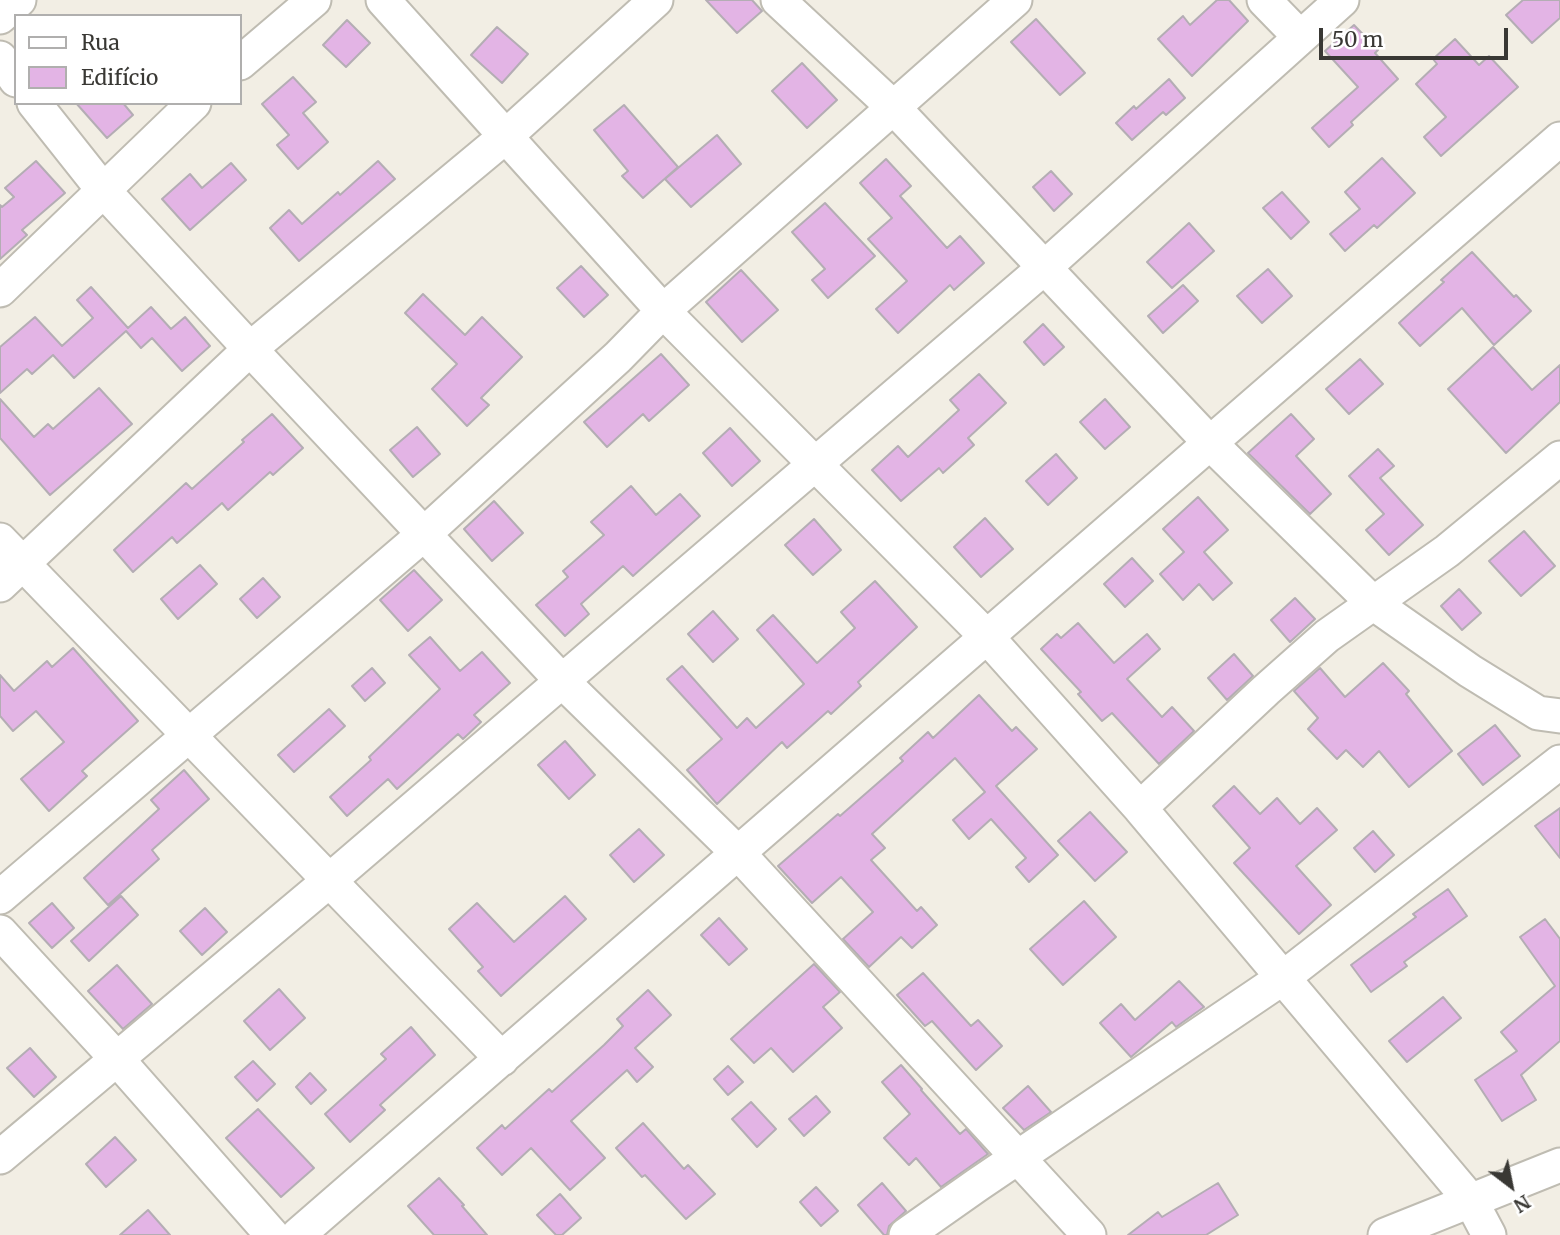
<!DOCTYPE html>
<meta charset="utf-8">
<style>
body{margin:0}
#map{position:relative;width:1560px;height:1235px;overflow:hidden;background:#f2eee4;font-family:Merriweather,serif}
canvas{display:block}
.legend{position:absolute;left:14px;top:14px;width:228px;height:91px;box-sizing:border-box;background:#fff;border:2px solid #b0afae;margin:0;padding:9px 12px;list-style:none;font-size:21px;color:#393834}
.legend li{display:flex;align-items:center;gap:14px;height:35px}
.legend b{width:35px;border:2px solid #b0afae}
.north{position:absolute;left:1476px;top:1151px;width:70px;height:70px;-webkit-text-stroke:5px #fff;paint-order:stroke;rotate:148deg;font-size:19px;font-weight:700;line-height:28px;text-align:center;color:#393834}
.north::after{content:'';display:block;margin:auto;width:24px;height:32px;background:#393834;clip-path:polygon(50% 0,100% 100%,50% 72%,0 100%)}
.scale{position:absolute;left:1319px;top:28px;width:189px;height:32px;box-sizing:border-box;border:4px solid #393834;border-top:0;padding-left:9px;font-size:21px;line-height:24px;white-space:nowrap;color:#393834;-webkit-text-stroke:5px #fff;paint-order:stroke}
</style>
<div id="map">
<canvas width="1560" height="1235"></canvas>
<ul class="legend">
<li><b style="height:9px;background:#fff"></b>Rua</li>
<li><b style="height:19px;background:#e3b4e5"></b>Edifício</li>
</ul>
<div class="north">N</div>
<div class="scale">50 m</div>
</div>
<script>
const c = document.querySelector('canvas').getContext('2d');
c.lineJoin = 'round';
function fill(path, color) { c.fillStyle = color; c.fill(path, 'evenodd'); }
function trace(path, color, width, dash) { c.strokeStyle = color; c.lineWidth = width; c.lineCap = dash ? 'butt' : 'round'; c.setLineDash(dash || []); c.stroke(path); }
const building = new Path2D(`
 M706,0H752L762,11L737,33Z
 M1217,0H1229L1248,21L1192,76L1158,39L1183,16L1190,25Z
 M1523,0H1560V18L1532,43L1506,15Z
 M1036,19L1085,73L1060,95L1011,42Z
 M347,20L370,43L346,67L323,45Z
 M1354,25L1378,50L1375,53L1398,79L1351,122L1353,125L1329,147L1312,128L1358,87L1325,51Z
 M497,27L528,54L502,83L471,55Z
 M1455,39L1479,65L1489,56L1518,87L1441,156L1424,137L1446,117L1416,84L1437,64L1433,59Z
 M802,63L837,100L807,128L772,91Z
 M293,77L316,102L303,113L328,142L298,169L277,145L289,135L262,104Z
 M1169,79L1185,98L1166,115L1163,112L1132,140L1116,123L1134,106L1136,109Z
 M76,103H123L133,115L107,138Z
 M624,105L678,167L643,198L622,176L628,171L594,130Z
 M717,135L741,164L691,207L665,179Z
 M1382,158L1415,193L1377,228L1374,225L1345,251L1330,234L1360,209L1345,192Z
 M886,159L911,186L900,196L947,248L960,236L984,263L954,290L950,285L898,333L876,309L907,281L868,239L892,218L860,183Z
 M36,161L65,193L22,230L27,235L0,259V205L2,207L14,197L5,188Z
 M378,161L395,179L299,261L270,228L289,210L302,224L338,192L340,195Z
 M231,163L246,180L190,230L162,199L190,174L202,188Z
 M1051,171L1072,194L1054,211L1033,187Z
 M1282,192L1309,222L1291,239L1263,208Z
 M825,203L875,256L828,298L812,280L825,269L792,232Z
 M1189,223L1214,251L1172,288L1147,262Z
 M1472,252L1514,297L1516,295L1531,311L1494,345L1462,308L1420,346L1399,323L1444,282L1441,280Z
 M581,266L608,295L584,317L557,288Z
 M1268,269L1292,296L1262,323L1237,296Z
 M741,270L778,310L742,342L706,302Z
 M1183,285L1198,301L1163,333L1148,316Z
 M91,287L128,328L151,307L171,329L185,317L210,346L182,371L152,338L141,348L126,331L74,378L53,355L32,374L27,369L0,393V347L35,317L62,346L93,318L77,300Z
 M423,294L465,335L482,317L522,357L481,398L489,405L467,426L432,389L457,364L405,313Z
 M1043,324L1064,347L1044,365L1024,342Z
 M1493,347L1532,390L1560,365V402L1506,453L1448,389Z
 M661,354L689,385L649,421L643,414L607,447L584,422Z
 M1360,359L1383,384L1349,414L1326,389Z
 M979,374L1006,403L968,438L974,445L943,473L939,468L901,501L872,470L898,446L908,457L959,410L950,400Z
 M99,388L132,424L50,495L0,438V399L34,437L48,424L53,429Z
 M1105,399L1130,427L1105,449L1080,422Z
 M272,414L303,448L273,475L270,472L228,510L222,503L177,543L172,537L133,572L114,550L186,483L192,489L244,442L242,440Z
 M1291,414L1314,439L1296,456L1331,494L1310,514L1248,453Z
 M417,427L440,454L413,477L390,450Z
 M730,428L760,461L732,486L703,453Z
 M1378,449L1394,466L1380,478L1423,525L1389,555L1366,530L1384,514L1349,476Z
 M1056,454L1077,478L1048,505L1026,481Z
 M631,486L656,515L680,494L700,516L633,576L623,566L581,604L589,614L565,636L536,605L568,577L563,571L604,535L591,522Z
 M1198,497L1228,530L1204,552L1232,583L1213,600L1199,584L1183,600L1160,574L1184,552L1163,529Z
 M494,501L523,533L492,561L464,529Z
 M985,518L1013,549L981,577L954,547Z
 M814,519L841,550L813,575L785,545Z
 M1524,531L1555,566L1521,596L1489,561Z
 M1132,558L1153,581L1125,607L1104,584Z
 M200,565L217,584L178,619L161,599Z
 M414,570L442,600L408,631L380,600Z
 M263,578L280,597L257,618L240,599Z
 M875,581L917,627L858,682L861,686L831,714L828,711L787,748L782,742L717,804L687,770L722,739L667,679L682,666L737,728L747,718L756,728L804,684L757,630L773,615L817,663L855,628L841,612Z
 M1459,589L1481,613L1462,630L1441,606Z
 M1295,598L1315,619L1290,642L1271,620Z
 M713,611L738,639L713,662L688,634Z
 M1078,623L1114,663L1147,634L1160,649L1127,679L1162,717L1172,707L1194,731L1159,764L1112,713L1102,721L1078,694L1081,692L1041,649L1057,634L1061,638Z
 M430,637L460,671L482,652L510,683L474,715L481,722L463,739L458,734L397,789L388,779L347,816L330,797L371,760L369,757L440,689L409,655Z
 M73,648L138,721L82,771L87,776L49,811L21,779L64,742L36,711L13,731L0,716V675L14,691L47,661L52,667Z
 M1234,654L1253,676L1227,700L1208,678Z
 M1383,663L1409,691L1406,694L1452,751L1409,787L1379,751L1363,767L1346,750L1337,759L1308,729L1318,718L1294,691L1320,668L1345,697Z
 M372,668L385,683L365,701L352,686Z
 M979,695L1012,731L1016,727L1037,749L996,786L1058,855L1029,882L1016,867L1026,858L991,819L969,839L953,820L985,792L955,758L872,834L885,848L871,860L917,911L921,907L937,925L912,948L901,937L869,967L843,939L873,912L841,877L812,903L778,866L838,814L840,816L903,761L900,758L928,732L933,738Z
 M329,709L345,726L294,772L278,755Z
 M1495,725L1520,756L1483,785L1458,754Z
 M565,741L595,775L569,799L538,765Z
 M184,770L209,799L152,850L159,859L108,905L84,878L159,809L151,800Z
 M1234,786L1260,814L1277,798L1300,824L1317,808L1337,830L1296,866L1331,905L1299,934L1234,863L1250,848L1213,806Z
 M1560,808V858L1535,826Z
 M1090,812L1127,852L1095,881L1058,841Z
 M639,829L664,855L634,882L610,855Z
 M1373,831L1394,855L1375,872L1354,848Z
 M1448,889L1467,916L1404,962L1407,966L1371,992L1351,965L1416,917L1413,914Z
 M121,896L138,915L89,961L71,941Z
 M565,896L586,919L501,996L478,971L483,967L449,929L477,903L514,942Z
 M1084,901L1116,937L1063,985L1030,949Z
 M52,903L74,928L52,948L29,923Z
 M205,908L227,932L202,955L180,931Z
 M719,918L747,949L729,965L701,935Z
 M1545,919L1560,939V1041L1521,1075L1536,1100L1502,1121L1475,1080L1517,1051L1501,1032L1555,986L1520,937Z
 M814,964L840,992L823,1007L842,1028L793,1072L771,1048L754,1063L731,1039Z
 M117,965L152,1004L123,1029L88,991Z
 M923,973L971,1026L978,1020L1002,1046L976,1070L932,1021L925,1026L897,995Z
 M1179,981L1204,1007L1176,1027L1172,1022L1131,1057L1100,1023L1121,1004L1135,1020Z
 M279,989L305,1018L270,1050L244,1021Z
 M648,990L671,1015L635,1048L653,1067L637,1082L627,1070L571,1121L605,1158L570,1190L531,1148L502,1175L477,1148L502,1125L505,1129L549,1089L552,1092L604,1045L623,1026L617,1019Z
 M1443,997L1461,1018L1407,1062L1389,1041Z
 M411,1027L435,1055L380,1105L385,1110L350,1142L325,1114L386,1059L381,1054Z
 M30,1048L56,1077L34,1097L7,1068Z
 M253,1061L275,1084L257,1101L235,1077Z
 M901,1065L922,1089L921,1090L960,1134L966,1129L988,1154L941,1187L916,1158L909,1165L884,1138L910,1114L882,1082Z
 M728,1066L743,1082L728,1095L714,1079Z
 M310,1073L326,1090L311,1104L296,1087Z
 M1028,1086L1051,1112L1024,1130L1003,1108Z
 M816,1096L830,1112L804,1136L789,1119Z
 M751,1102L776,1129L757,1147L732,1119Z
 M258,1109L314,1168L281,1197L226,1138Z
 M643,1123L684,1169L688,1165L715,1194L686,1219L645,1175L642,1177L616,1148Z
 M115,1137L136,1160L106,1187L86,1164Z
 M439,1178L464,1205L462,1206L487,1235H434L408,1206Z
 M882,1183L906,1211L889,1226L887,1235H884L858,1205Z
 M1218,1183L1238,1215L1206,1235H1128L1158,1212L1162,1217Z
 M816,1187L838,1211L821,1226L800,1202Z
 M560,1194L581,1218L562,1235H556L537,1215Z
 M148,1210L170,1235H120Z`);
const minor = new Path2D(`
 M383,0L663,311L988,638L1140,808L1471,1201L1489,1235
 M778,0L893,107L1211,444L1373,603L1470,671L1538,713L1560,716
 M1264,0L1300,37
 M0,17L19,0
 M0,58L16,80
 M240,63L314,0
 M34,103L103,190L250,349L562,681L739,854L1089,1235
 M0,290L194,103
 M0,540L502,1059
 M0,585L250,349L506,136L656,0
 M1140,808L1266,690L1327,636L1447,551L1560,458
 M0,897L423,535L618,357L663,311L1015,0
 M0,932L117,1059L272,1235
 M0,1157L330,880L1045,267L1342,0
 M298,1235L1560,139
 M906,1235L977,1185L1284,977L1560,762
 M1385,1235L1560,1165`);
fill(building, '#e3b4e5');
trace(building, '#b4adb4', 2);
trace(minor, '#bfbcb2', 37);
trace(minor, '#fff', 33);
</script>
